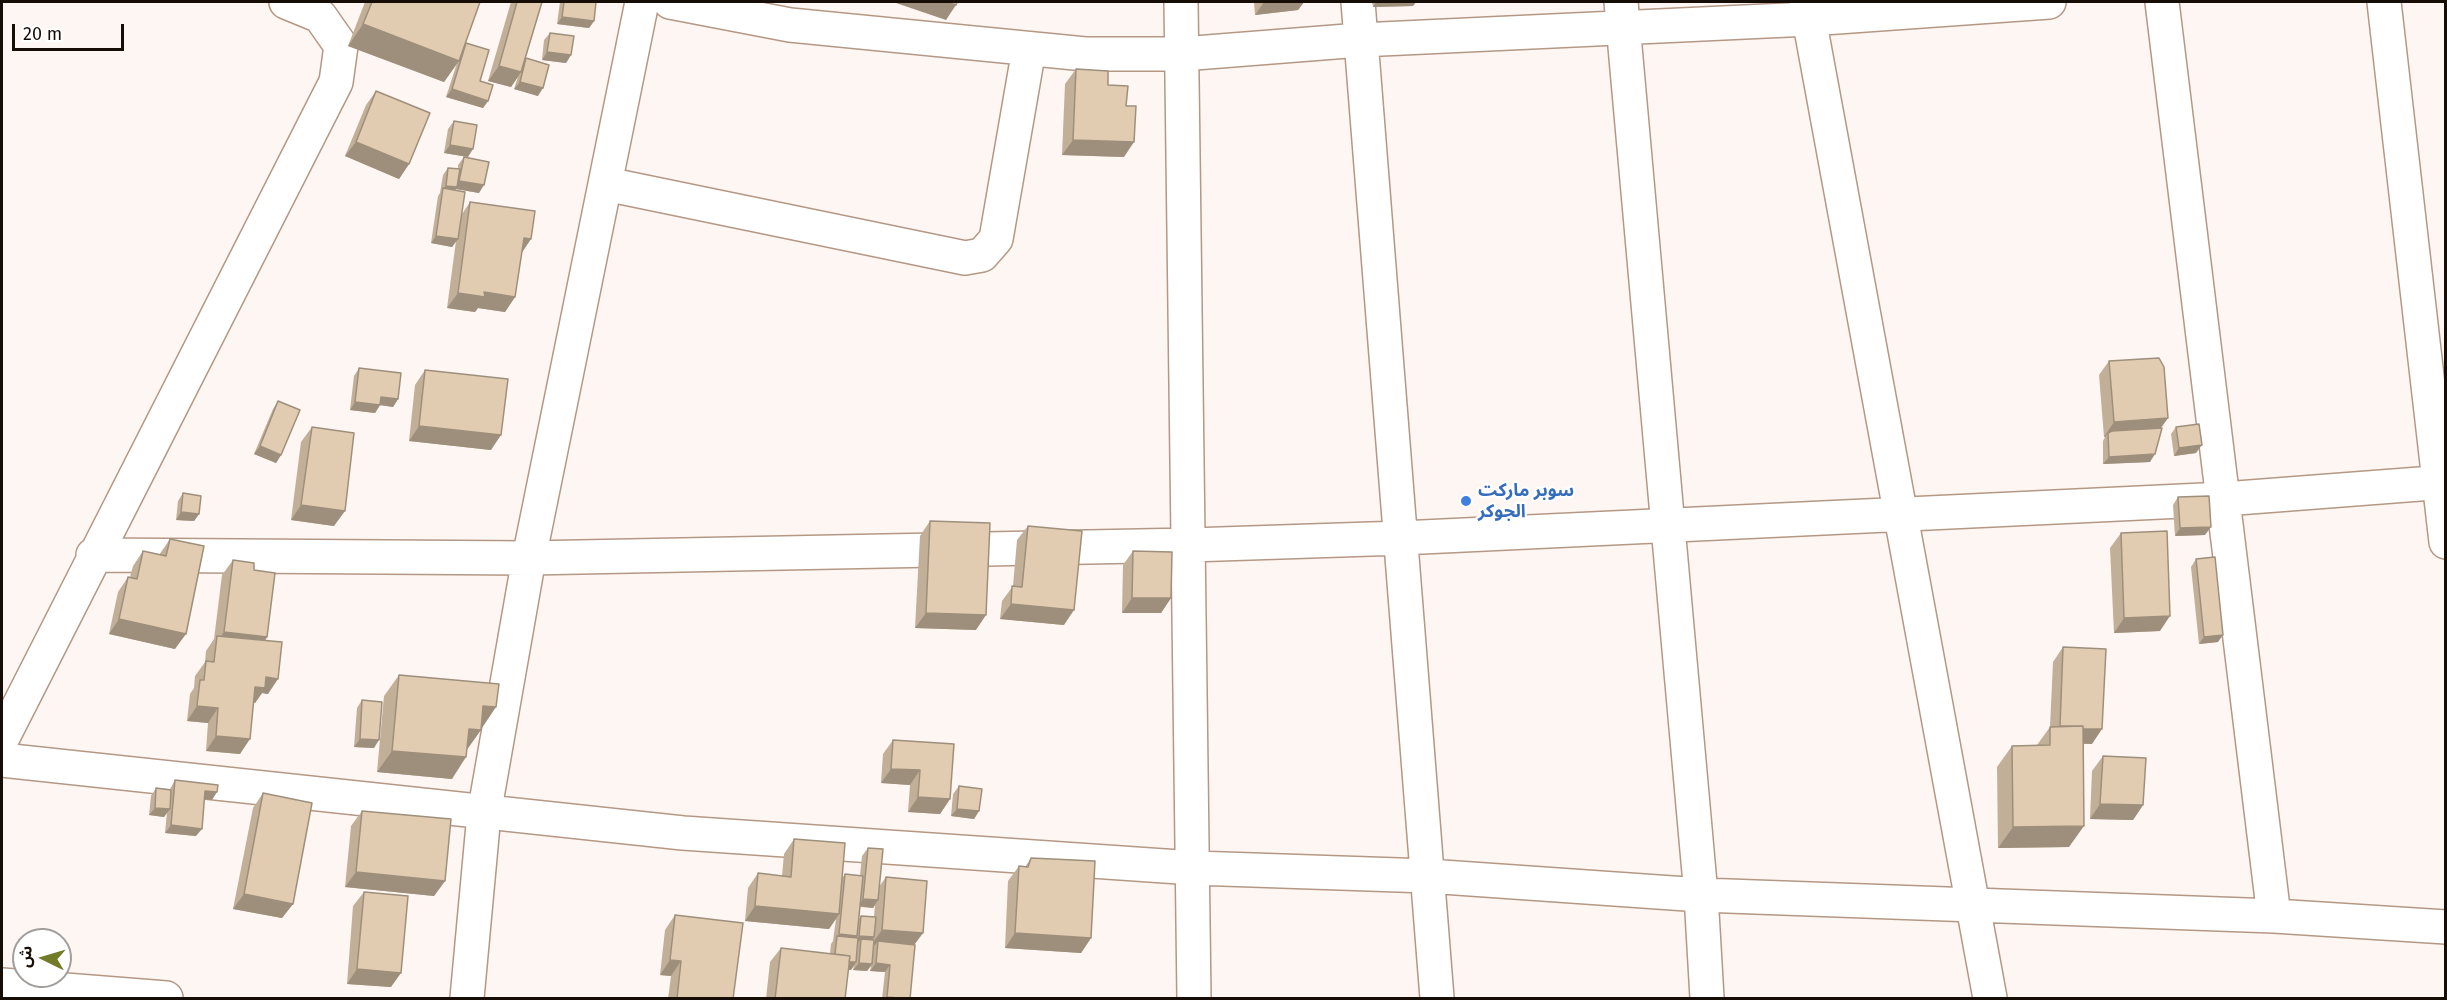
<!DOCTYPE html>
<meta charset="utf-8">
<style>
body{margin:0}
#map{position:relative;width:2447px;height:1000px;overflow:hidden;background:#fdf6f2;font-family:"Fira Sans","Noto Sans Arabic",sans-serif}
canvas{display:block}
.frame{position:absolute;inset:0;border:3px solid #170d07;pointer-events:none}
.north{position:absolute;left:12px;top:928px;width:60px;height:60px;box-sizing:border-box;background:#fff;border:2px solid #a29e9c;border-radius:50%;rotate:275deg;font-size:16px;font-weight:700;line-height:24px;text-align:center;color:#170d07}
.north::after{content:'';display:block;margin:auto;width:21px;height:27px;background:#727b27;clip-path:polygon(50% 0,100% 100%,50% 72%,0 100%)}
.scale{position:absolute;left:12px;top:24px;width:112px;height:27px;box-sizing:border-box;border:3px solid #170d07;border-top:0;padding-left:8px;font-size:18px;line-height:21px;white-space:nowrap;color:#170d07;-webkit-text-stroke:4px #fff;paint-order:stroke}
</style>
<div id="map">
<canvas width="2447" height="1000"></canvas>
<div class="frame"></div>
<div class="north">ش</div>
<div class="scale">20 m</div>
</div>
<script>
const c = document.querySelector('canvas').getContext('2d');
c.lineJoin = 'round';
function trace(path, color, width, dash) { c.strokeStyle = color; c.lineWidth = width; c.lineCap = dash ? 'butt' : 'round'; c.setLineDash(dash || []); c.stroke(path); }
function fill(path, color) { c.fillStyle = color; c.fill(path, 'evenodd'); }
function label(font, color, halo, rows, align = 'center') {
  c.font = font + ' "Fira Sans","Noto Sans Arabic",sans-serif'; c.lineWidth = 4.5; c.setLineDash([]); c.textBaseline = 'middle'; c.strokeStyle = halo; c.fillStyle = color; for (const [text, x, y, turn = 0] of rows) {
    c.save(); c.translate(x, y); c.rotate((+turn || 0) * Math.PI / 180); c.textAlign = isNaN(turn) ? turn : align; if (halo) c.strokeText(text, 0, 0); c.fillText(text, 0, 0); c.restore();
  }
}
const minor = new Path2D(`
 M670,2L790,25L1085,54H1182L1360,40L1809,19L2049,2
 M1181,2L1194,998
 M1358,2L1437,998
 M1621,2L1701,895L1707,998
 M1806,2L1990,998
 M2162,2L2274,916
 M2384,2L2446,542
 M606,184L965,258L982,255L996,239L1029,49
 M93,555L529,558L1190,545L1401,538L2224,499L2446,482
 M2,739L336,82L341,46L320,16L286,2
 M2,760L683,833L1194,868L1428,876L1701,895L2274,916L2446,927
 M2,985L166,998
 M467,998L484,814L529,558L642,2`);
const wall = new Path2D(`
 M365,2H480L464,46L466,43L488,101L483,108L446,97L457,63L444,82L348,46Z
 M511,2H542L525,60L538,96L514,89L518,77L511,87L488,81Z
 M560,2H596L594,21L589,28L557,24Z
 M1254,2H1304L1298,10L1255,15Z
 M1372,2H1438L1416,3V2L1413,6L1373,7Z
 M550,33L571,55L566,63L542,60L544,40Z
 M1076,69L1108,85L1126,106L1124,157L1062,155L1065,84Z
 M376,91L409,164L399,179L345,156L366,105Z
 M454,121L468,157L444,153L448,129Z
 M464,157L479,193L456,189L455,190L462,214L470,202L522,253L515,297L505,312L478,308L475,312L447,308L456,241L452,247L431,243L438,196L440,193L443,175L448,168L458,169V165Z
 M2109,361L2168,418L2161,428L2150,462L2103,464V441L2105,437H2104L2099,375Z
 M359,368L398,399L393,407L380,405L375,413L350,410L354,376Z
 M425,370L491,450L409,441L415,385Z
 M278,401L281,455L276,463L254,454L273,409Z
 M312,427L334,526L291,520L301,442Z
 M2176,427L2196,453L2174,456L2171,434Z
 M183,493L199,514L194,521L176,520L178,501Z
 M2178,497L2205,535L2175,536L2173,505Z
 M930,521L976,630L915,628L920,536Z
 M1028,526L1064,625L1000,619L1002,601L1013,586L1017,540Z
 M2121,533L2160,631L2114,633L2110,548Z
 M170,539L175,649L109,634L118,592L128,577H130L133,566L143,551L159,555Z
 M1133,551L1171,598L1161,613H1122L1123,565Z
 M2196,559L2218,642L2199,644L2191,567Z
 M233,560L254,570L267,637L265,641L268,694L262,693L255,703H254L240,754L206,751L208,723L187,721L190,694L194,688L195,676L205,662L206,651L214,639L222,575Z
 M2063,647L2092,744H2084L2069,847L1998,848L1997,767L2012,746L2037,745L2050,727L2053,662Z
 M399,675L482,728L467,749L452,779L377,772L384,696Z
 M362,700L374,748L354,747L357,708Z
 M893,740L950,799L940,814L908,812L910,785L881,783L883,754Z
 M2103,756L2143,805L2133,820L2090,819L2092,771Z
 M175,780L212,800L204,799L196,836L165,833L167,812L164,817L149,815L151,796L156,788L170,789Z
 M959,786L979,811L974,819L951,816L953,794Z
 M263,793L293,904L282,918L233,909L253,808Z
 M362,811L445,881L434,896L345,887L351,826Z
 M794,839L842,878L845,874L860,876L862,856L868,848L879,887L886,877L914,945L910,999H882L885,972L870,971L871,966L867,971L853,970L854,966L851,970H848L845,999H766L770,962L781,948L830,954L831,944L833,941L836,919L829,929L745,921L748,888L758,873L782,876L784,854ZM875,905L874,917L861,916L859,919L860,907L873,908Z
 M1031,858L1091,938L1081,953L1005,948L1008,881L1019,866L1025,867Z
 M364,892L391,987L347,984L353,906Z
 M675,915L733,999H668L671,976L660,975L665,930Z`);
const shadedWall = new Path2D(`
 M897,2H946L956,5L946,20L896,3Z
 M1264,2H1304L1298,10L1255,15Z
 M1376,2H1416L1413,6L1373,7Z
 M1417,2H1438L1416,3Z
 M562,17L594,21L589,28L557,24Z
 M363,24L459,61L444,82L348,46Z
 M547,52L571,55L566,63L542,60Z
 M499,66L521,72L511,87L488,81Z
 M520,82L543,88L538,96L514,89Z
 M452,89L488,101L483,108L446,97Z
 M1073,140L1134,142L1124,157L1062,155Z
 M356,142L409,164L399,179L345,156Z
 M450,145L473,149L468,157L444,153Z
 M459,181L484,185L479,193L456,189L451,195L443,189L446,186L455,187Z
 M436,236L458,239L452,247L431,243Z
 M524,238L531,239L521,254Z
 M484,292L515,297L505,312L478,308L475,312L447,308L458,293Z
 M381,397L398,399L393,407L380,405L375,413L350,410L355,402Z
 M2168,418L2157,433H2108L2105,437H2104L2114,422Z
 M419,426L501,435L491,450L409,441Z
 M2202,445L2196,453L2174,456L2179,448Z
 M260,446L281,455L276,463L254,454Z
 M2155,454L2150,462L2103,464L2109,457Z
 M301,505L345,511L334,526L291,520Z
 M181,512L199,514L194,521L176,520Z
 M2211,527L2205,535L2175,536L2180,528Z
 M1132,598H1171L1161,613H1122Z
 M1011,604L1074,610L1064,625L1000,619Z
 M926,613L986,615L976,630L915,628Z
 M2170,616L2160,631L2114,633L2124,618Z
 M119,619L186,634L175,649L109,634Z
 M224,632L267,637L257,652L216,643Z
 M2223,635L2218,642L2199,644L2204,637Z
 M266,677L278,679L268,694L262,693L255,703L245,702L255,687Z
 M197,706L218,708L208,723L187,721Z
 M483,706L496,707L482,728L468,727Z
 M2060,728L2102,729L2092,744L2050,742Z
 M469,729L481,730L466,751Z
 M216,736L250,739L240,754L206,751Z
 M360,739L379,740L374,748L354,747Z
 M392,751L466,757L452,779L377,772Z
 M891,769L920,770L910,785L881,783Z
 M205,791L217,792L212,800L200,799Z
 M918,797L950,799L940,814L908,812Z
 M2100,804L2143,805L2133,820L2090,819Z
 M155,808L170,809L164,817L149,815Z
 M957,809L979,811L974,819L951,816Z
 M171,825L202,829L196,836L165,833Z
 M2084,826L2069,847L1998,848L2013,827Z
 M356,872L445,881L434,896L345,887Z
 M244,894L293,904L282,918L233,909Z
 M863,899L878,900L873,908L858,906Z
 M755,906L839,914L829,929L745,921Z
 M882,930L923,933L912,948L878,941L875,945H871Z
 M1015,933L1091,938L1081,953L1005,948Z
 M839,934L857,936L852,943L837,937Z
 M859,936L874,937L869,945L861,939L857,944H854Z
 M670,960L681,961L671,976L660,975Z
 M835,960L856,962L851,970L829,968Z
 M859,963L872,964L867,971L853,970Z
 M876,963L890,965L885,972L870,971Z
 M357,969L401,973L391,987L347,984Z`);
const building = new Path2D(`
 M372,2H480L459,61L363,24Z
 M517,2H542L521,72L499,66Z
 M564,2H596L594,21L562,17Z
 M946,2H957L956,5Z
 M550,33L574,36L571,55L547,52Z
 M466,43L489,50L480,81L493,85L488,101L452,89Z
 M526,58L549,65L543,88L520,82Z
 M1076,69L1108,71V85L1128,86L1126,106H1136L1134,142L1073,140Z
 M376,91L430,113L409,164L356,142Z
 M454,121L477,125L473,149L450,145Z
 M464,157L489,162L484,185L459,181Z
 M448,168L460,169L457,187L446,186Z
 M443,188L465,192L458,239L436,236Z
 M470,202L535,211L531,239L524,238L515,297L484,292L485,297L458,293Z
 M2159,358L2164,367L2168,418L2114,422L2109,361Z
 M359,368L401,373L398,399L381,397L380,405L355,402Z
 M425,370L508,379L501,435L419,426Z
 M278,401L300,410L281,455L260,446Z
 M2199,424L2202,445L2179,448L2176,427Z
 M312,427L354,433L345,511L301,505Z
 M2162,428L2155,454L2109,457L2108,433L2112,431Z
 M183,493L201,496L199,514L181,512Z
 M2209,496L2211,527L2180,528L2178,497Z
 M930,521L990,523L986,615L926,613Z
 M1028,526L1082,531L1074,610L1011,604L1012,586L1022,587Z
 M2167,531L2170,616L2124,618L2121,533Z
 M170,539L204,546L186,634L119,619L128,577L137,579L143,551L166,556Z
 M1133,551L1172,552L1171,598H1132Z
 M2215,557L2223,635L2204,637L2196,559Z
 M233,560L254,563V570L275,573L267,637L224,632Z
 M217,636L282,642L278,679L266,677L265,688L255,687L250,739L216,736L218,708L197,706L200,680H204L206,661L214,662Z
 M2063,647L2106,649L2102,729H2083V726H2060Z
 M399,675L499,684L496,707L483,706L481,730L469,729L466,757L392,751Z
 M362,700L382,702L379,740L360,739Z
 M2083,726L2084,826L2013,827L2012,746L2050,745V727Z
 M893,740L954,744L950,799L918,797L920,770L891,769Z
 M2103,756L2146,758L2143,805L2100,804Z
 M175,780L218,785L217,792L205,791L202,829L171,825Z
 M959,786L982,789L979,811L957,809Z
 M156,788L171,790L170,809L155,808Z
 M263,793L312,803L293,904L244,894Z
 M362,811L451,819L445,881L356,872Z
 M794,839L845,843L839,914L755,906L758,873L791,877Z
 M868,848L883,849L878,900L863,899Z
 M1031,858L1095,861L1091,938L1015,933L1019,866L1028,867Z
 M845,874L863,876L857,936L839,934Z
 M886,877L927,881L923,933L882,930Z
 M364,892L408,896L401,973L357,969Z
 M675,915L743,923L733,999H677L681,961L670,960Z
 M861,916L876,917L874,937L859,936Z
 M837,936L858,938L856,962H849L850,956L835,954Z
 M861,939L874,940L872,964L859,963Z
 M878,941L915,945L910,999L887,997L890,965L876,963Z
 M781,948L850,956L845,999H775Z`);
const markers = [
 [1466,501,6,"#3f7fe0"]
];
const shopNames = [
 ["سوبر ماركت",1478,491],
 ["الجوكر",1478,512]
];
trace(minor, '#b49885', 36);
trace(minor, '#fff', 33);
fill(wall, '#c2af98');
fill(shadedWall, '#9e8f7c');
fill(building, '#e2ccb1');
trace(building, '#9e8f7c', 1.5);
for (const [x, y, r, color] of markers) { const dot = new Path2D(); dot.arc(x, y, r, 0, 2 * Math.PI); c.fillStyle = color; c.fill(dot); trace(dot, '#fff', 2); }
label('bold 18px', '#366cbe', '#fff', shopNames, 'left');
</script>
